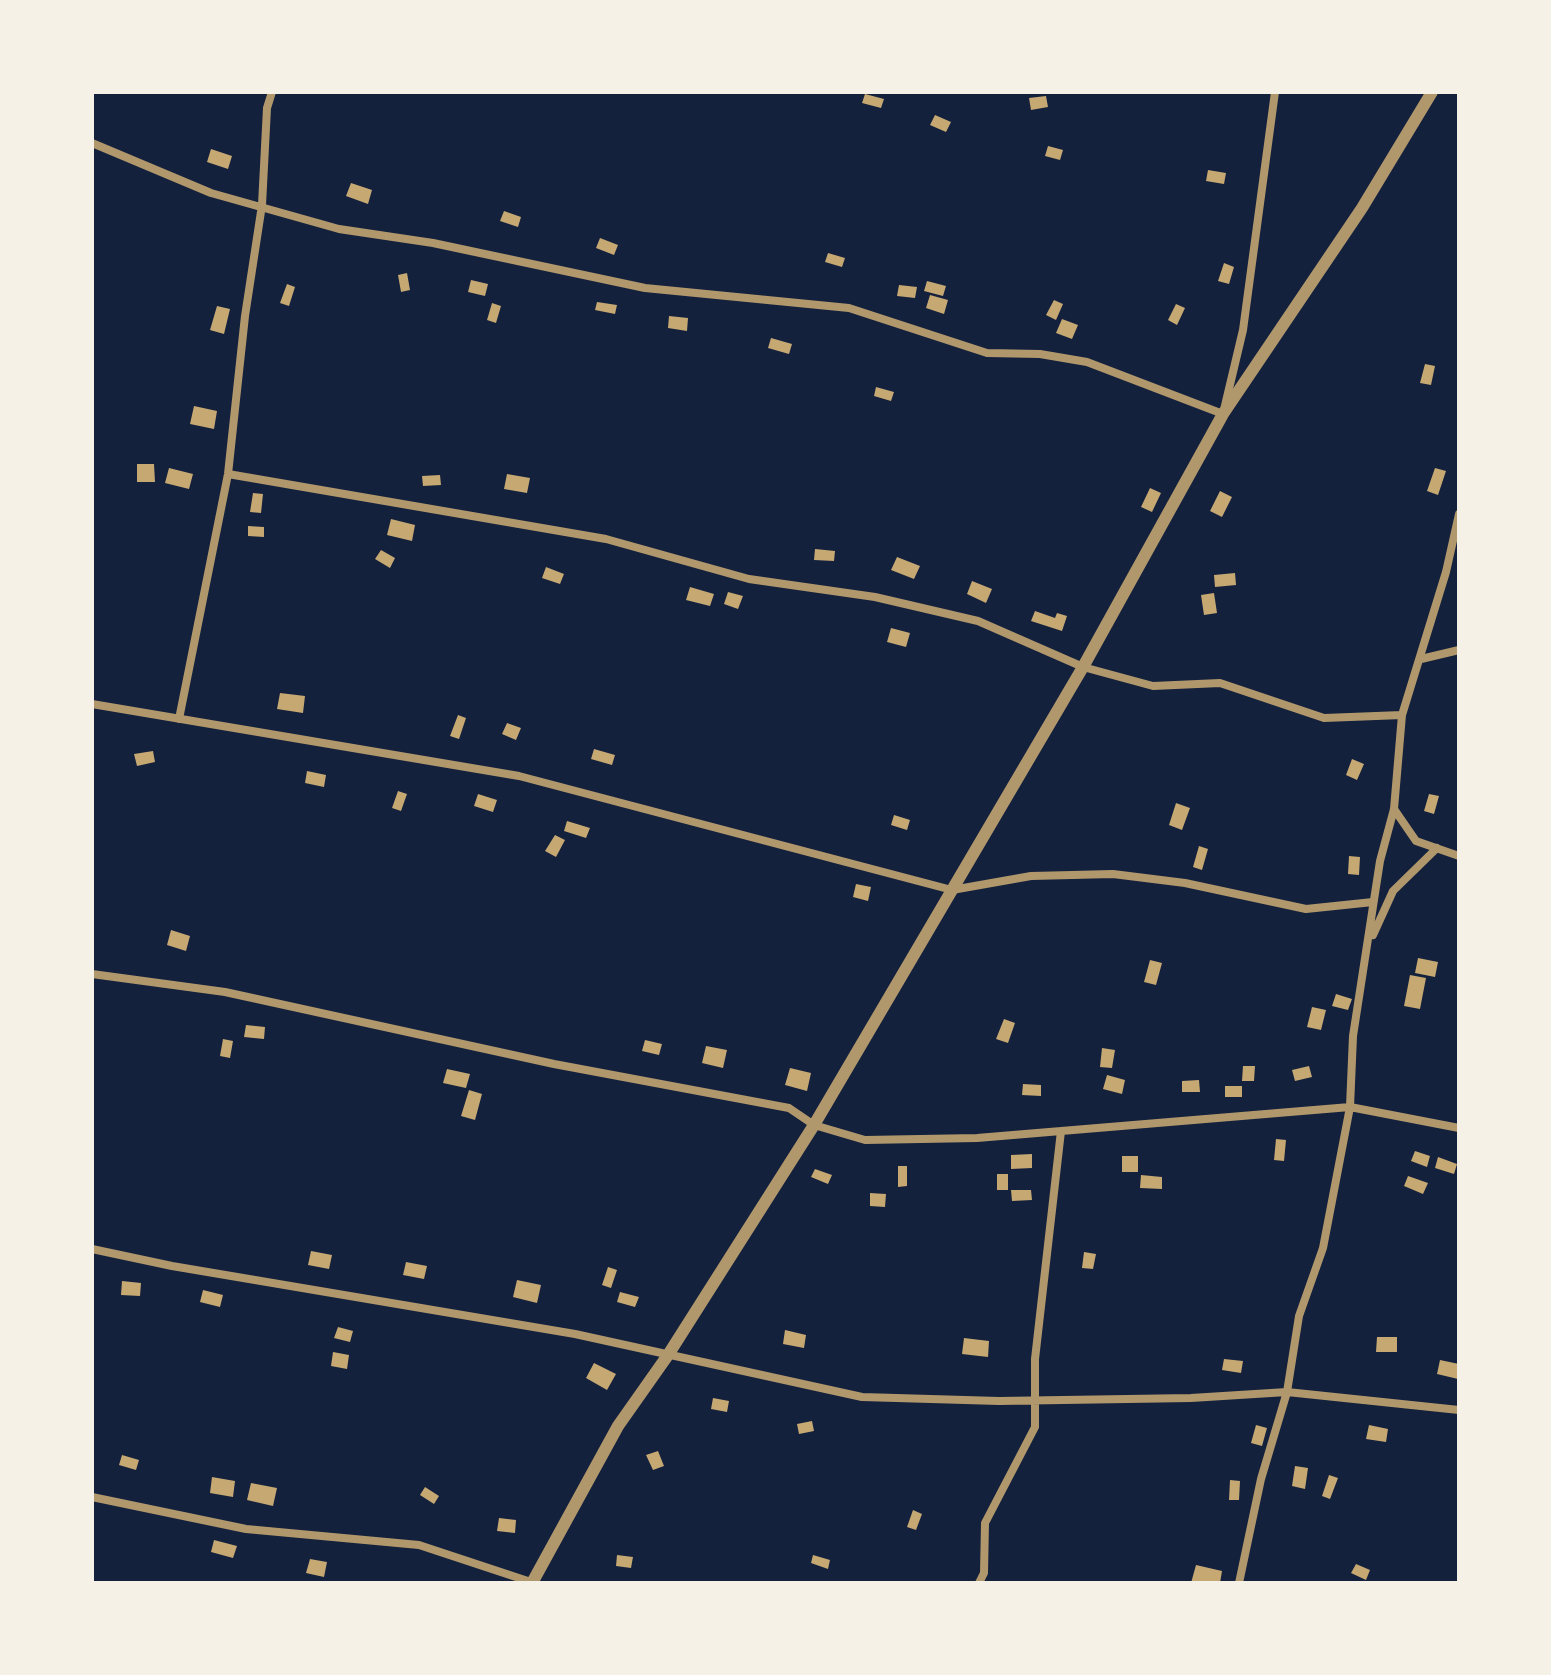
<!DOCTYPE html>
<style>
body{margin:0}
#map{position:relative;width:1551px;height:1675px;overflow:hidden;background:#14213d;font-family:Arial,sans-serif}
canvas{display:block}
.frame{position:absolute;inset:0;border:94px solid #f6f1e7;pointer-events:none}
</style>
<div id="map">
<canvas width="1551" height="1675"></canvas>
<div class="frame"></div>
</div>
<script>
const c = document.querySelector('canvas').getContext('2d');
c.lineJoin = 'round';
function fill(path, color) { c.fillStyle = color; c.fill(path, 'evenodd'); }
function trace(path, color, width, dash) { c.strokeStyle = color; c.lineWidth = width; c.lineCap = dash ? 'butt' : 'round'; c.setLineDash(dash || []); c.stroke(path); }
const building = new Path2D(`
 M865,94L884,99L881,108L862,103Z
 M1046,96L1048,107L1031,110L1029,98Z
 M935,115L951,122L946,132L930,125Z
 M1048,146L1063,150L1060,160L1045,156Z
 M211,149L232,156L228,169L207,162Z
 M1208,170L1226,173L1224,184L1206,181Z
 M351,183L372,190L368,204L346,196Z
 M504,211L521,217L518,227L500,221Z
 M600,238L618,245L614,255L596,248Z
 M828,253L845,258L842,267L825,262Z
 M1224,263L1234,267L1229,284L1218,281Z
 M407,273L410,290L401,292L398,275Z
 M471,280L488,284L485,296L468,292Z
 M927,281L946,286L943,296L924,291Z
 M287,284L295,287L289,306L280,303Z
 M899,285L917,287L915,298L897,296Z
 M930,295L948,300L944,314L926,308Z
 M1054,300L1063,304L1056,320L1046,315Z
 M597,302L617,305L615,314L595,310Z
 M492,303L501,306L496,323L487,320Z
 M1176,304L1185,308L1177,325L1168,320Z
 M217,306L230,309L224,334L210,330Z
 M669,316L688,318L687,331L668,328Z
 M1062,319L1078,325L1072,339L1056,333Z
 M771,338L792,344L789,354L768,348Z
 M1425,364L1435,366L1431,385L1420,383Z
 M876,387L894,392L891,401L874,396Z
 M194,406L217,411L214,429L190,424Z
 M137,464H154L155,482H137Z
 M169,468L193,474L189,489L165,483Z
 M1435,468L1446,471L1438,495L1427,491Z
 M507,474L530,478L527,493L504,489Z
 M440,475L441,485L423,486L422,476Z
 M1150,488L1161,493L1152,512L1141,507Z
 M1220,491L1232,497L1222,517L1210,511Z
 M253,493L263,494L261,513L250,512Z
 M391,519L415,525L412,541L387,535Z
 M248,526L264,527V537L248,536Z
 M815,549L835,551L834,561L814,560Z
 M381,550L395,558L390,568L375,559Z
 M897,557L920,566L914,579L891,570Z
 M546,567L564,574L560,584L542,578Z
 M1235,573L1236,585L1215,587L1214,575Z
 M972,581L992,589L986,603L967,594Z
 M690,587L714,594L710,606L686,600Z
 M728,592L743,596L738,609L724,604Z
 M1214,593L1217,613L1204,615L1201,595Z
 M1035,611L1055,618L1057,613L1067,616L1062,631L1031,621Z
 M891,628L910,633L906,647L887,642Z
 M280,693L305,696L303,713L277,709Z
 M458,715L466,718L459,739L450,736Z
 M507,723L521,728L516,740L502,734Z
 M594,749L615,755L612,765L591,759Z
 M153,751L155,762L137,766L134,754Z
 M1352,759L1364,764L1357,780L1346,775Z
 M307,771L326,775L324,787L305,783Z
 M398,791L407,794L401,811L392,808Z
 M478,794L497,800L493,812L474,806Z
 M1429,794L1439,796L1434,814L1424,811Z
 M1176,803L1190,808L1182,830L1169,825Z
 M894,815L910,820L907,830L891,825Z
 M567,821L590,828L586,838L564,831Z
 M555,835L565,840L556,857L545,851Z
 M1199,846L1208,849L1202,870L1193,867Z
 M1349,856L1360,857L1359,875L1348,874Z
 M856,884L871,887L868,901L853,897Z
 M171,930L190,936L186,951L167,945Z
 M1418,958L1438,962L1435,977L1415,973Z
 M1150,960L1162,963L1156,985L1144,982Z
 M1410,975L1426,978L1420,1009L1404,1006Z
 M1336,994L1352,999L1348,1010L1332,1006Z
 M1312,1007L1326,1010L1321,1030L1307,1027Z
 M1004,1019L1015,1023L1008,1043L996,1039Z
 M246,1025L265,1027L264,1039L244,1037Z
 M223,1039L233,1041L230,1058L220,1056Z
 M645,1040L662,1044L659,1055L642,1051Z
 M706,1046L727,1050L723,1068L702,1063Z
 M1102,1048L1115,1050L1112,1068L1100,1067Z
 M1243,1066H1255L1254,1081H1242Z
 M1309,1066L1312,1077L1295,1081L1292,1070Z
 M790,1068L811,1073L807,1091L785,1085Z
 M447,1069L470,1074L466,1088L443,1083Z
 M1107,1075L1125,1080L1122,1094L1103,1089Z
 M1199,1080L1200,1092H1182V1081Z
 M1023,1084L1041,1085V1096L1022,1095Z
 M1225,1086H1242V1097H1225Z
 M469,1090L482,1094L475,1120L461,1116Z
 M1276,1139L1286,1140L1284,1161L1274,1160Z
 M1415,1151L1430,1156L1427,1167L1411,1161Z
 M1032,1154V1168L1011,1169V1155Z
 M1122,1156H1138V1172H1122Z
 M1438,1157L1457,1164L1454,1174L1435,1168Z
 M898,1166H907V1186L898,1187Z
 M815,1169L832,1175L828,1184L811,1177Z
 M997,1174H1008V1190H997Z
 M1141,1175L1162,1177V1189L1140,1188Z
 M1408,1176L1428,1183L1423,1194L1404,1186Z
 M1011,1190H1031L1032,1200L1012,1201Z
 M870,1193L886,1194L885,1207L870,1206Z
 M311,1251L332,1255L329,1269L308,1265Z
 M1084,1252L1096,1254L1093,1269L1082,1268Z
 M406,1262L427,1266L424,1279L403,1275Z
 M608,1267L617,1270L611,1288L602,1285Z
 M517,1280L541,1285L537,1303L513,1297Z
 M122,1281L141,1283L140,1296L121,1295Z
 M203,1290L223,1295L220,1307L200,1302Z
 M620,1292L639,1297L635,1307L617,1302Z
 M338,1327L353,1331L350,1342L334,1338Z
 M785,1330L806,1335L804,1348L783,1344Z
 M1377,1337H1397V1352H1376Z
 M964,1338L989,1341L988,1357L962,1354Z
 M333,1352L349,1355L347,1369L331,1366Z
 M1224,1359L1243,1361L1241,1373L1222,1370Z
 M1440,1360L1459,1364L1458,1379L1437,1374Z
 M594,1363L616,1374L607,1390L586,1378Z
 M713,1398L729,1401L727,1412L711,1409Z
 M812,1421L814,1431L799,1434L797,1424Z
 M1256,1425L1267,1428L1262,1446L1251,1443Z
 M1369,1425L1388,1429L1386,1442L1366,1439Z
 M658,1451L664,1466L653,1470L646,1455Z
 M122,1455L139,1460L136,1470L119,1465Z
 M1295,1466L1308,1468L1305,1489L1292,1486Z
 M1329,1475L1338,1478L1330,1499L1322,1496Z
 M212,1477L235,1481L233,1497L210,1493Z
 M1230,1480L1240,1481L1239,1500H1229Z
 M251,1483L277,1488L273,1506L247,1500Z
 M425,1487L439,1496L434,1504L420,1495Z
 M913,1510L922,1514L916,1530L907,1527Z
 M499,1518L516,1520L515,1533L497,1531Z
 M214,1540L237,1546L233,1558L211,1552Z
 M617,1555L633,1557L631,1568L616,1566Z
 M813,1555L830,1560L828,1569L811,1563Z
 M310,1559L327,1562L324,1577L306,1573Z
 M1356,1564L1370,1570L1366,1580L1351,1573Z
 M1196,1565L1222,1571L1220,1583H1191Z`);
const minor = new Path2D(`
 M92,143L211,193L339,229L433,243L645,288L849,308L987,353L1040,354L1087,362L1223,414L1243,330L1275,92
 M228,474L606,539L749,579L875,597L978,621L1083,667L1153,686L1220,683L1324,718L1402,715
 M1421,659L1459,650
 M92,704L519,776L952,890L1031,876L1113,874L1185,883L1306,909L1373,902
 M179,719L228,474L245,316L262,205L267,108L272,92
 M1394,809L1416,841L1459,856
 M1373,935L1393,891L1437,848
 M92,974L225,992L554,1064L789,1108L814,1125L865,1140L977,1138L1350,1107L1459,1128
 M92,1249L172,1266L575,1334L862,1397L999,1401L1191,1398L1287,1392L1459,1410
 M92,1497L246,1529L419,1545L534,1583
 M979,1583L984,1573L985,1523L1035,1427V1359L1061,1131
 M1239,1583L1261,1479L1287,1392L1299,1316L1323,1248L1350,1107L1353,1036L1380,861L1394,809L1402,715L1446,572L1459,514`);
const tertiary = new Path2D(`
 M532,1583L618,1426L668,1355L814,1125L1083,667L1223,414L1362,208L1432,92`);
fill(building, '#c6a872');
trace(minor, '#b1986c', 8);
trace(tertiary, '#b1986c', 12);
</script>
